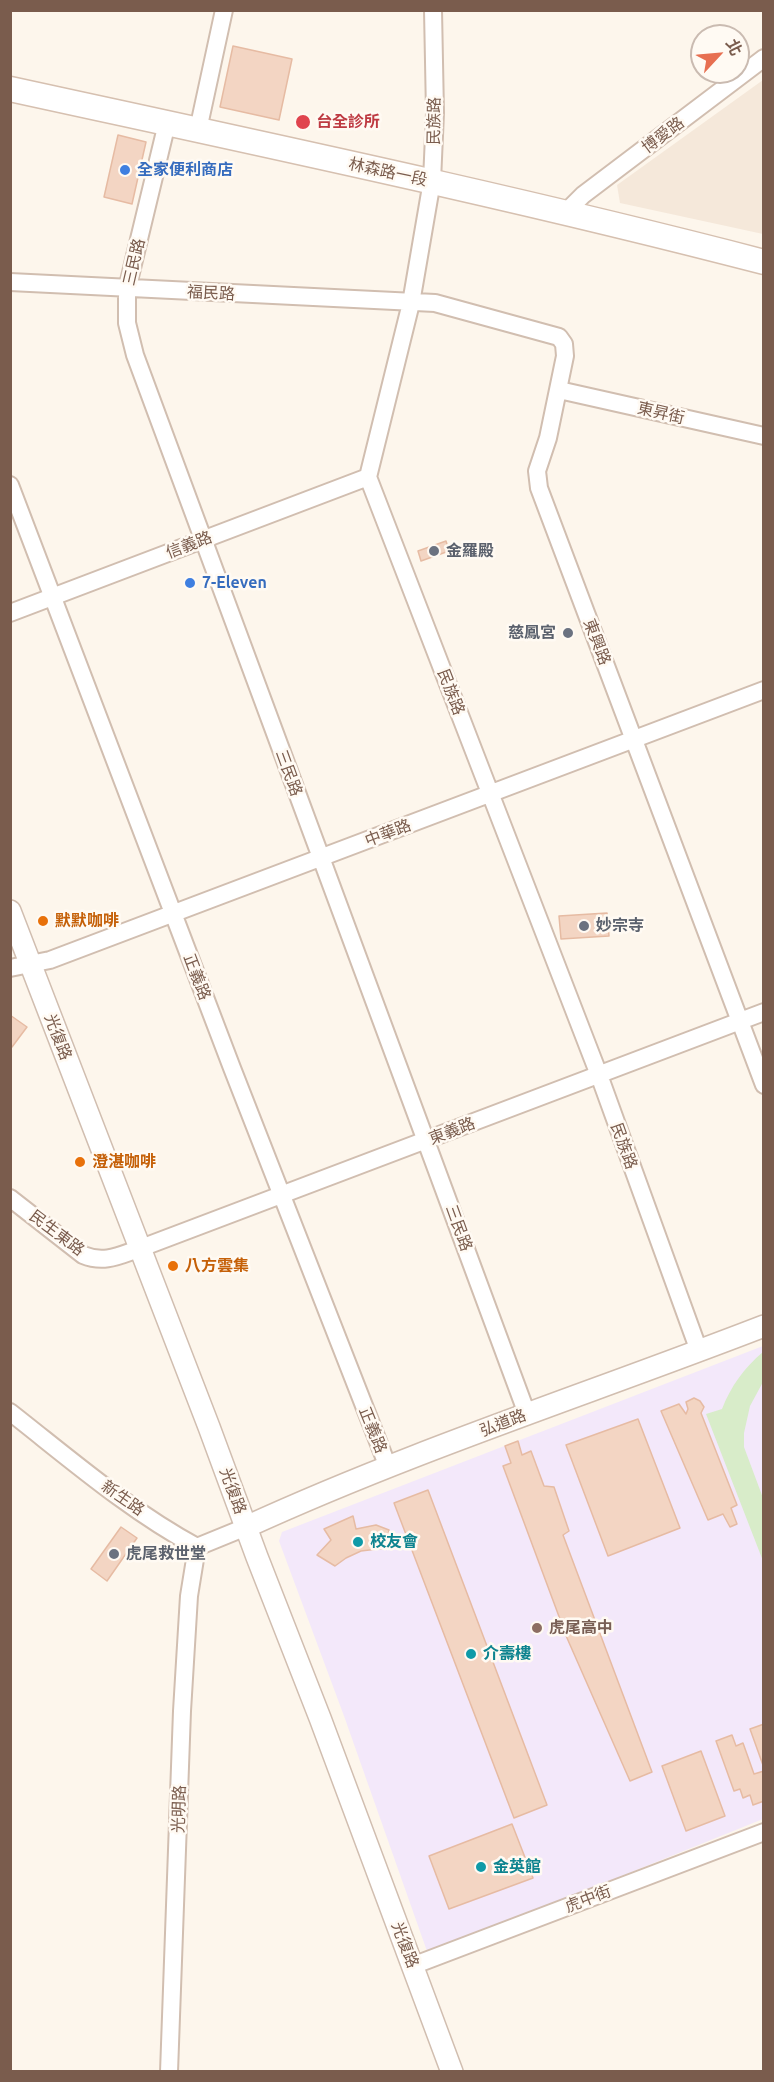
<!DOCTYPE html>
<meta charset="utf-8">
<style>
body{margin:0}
#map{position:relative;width:774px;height:2082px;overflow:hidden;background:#fdf6ec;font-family:Ubuntu,"Noto Sans TC",sans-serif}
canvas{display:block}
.frame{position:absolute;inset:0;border:12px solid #7a5c4d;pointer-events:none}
.north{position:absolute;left:690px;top:24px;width:60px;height:60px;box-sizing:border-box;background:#fffaf3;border:2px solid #cabbb1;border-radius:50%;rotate:64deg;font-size:16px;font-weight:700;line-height:24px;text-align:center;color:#7a5c4d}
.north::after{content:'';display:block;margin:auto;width:21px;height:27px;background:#e76f51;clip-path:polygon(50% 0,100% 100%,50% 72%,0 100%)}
</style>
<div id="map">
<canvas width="774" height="2082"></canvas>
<div class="frame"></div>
<div class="north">北</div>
</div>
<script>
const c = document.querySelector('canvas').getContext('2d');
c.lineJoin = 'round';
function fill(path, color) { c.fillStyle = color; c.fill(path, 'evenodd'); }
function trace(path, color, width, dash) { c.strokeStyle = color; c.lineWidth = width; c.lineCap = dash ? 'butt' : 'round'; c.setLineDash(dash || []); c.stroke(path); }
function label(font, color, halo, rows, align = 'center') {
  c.font = font + ' Ubuntu,"Noto Sans TC",sans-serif'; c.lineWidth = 5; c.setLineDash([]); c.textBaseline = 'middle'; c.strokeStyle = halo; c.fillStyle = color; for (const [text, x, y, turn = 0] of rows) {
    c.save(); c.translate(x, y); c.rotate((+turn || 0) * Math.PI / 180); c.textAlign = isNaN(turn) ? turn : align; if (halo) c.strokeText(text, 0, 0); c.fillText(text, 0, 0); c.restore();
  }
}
const residential = new Path2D(`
 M763,80V234L620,203L617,185Z`);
const education = new Path2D(`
 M763,1346V1819L428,1954L344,1716L279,1541L282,1532Z`);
const green = new Path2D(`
 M763,1352V1382L750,1406L744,1433V1447L763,1498V1561L706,1414L722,1409C731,1386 744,1368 763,1352Z`);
const building = new Path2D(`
 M233,46L292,59L279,120L220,107Z
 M118,135L146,142L132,204L104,197Z
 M446,541L449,551L421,561L418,551Z
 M607,913L609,936L561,939L559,916Z
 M10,1015L27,1027L12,1047L10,1046Z
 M694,1398L700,1401L704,1407L701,1413L737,1505L731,1508L737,1524L730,1527L723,1514L708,1520L661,1411L679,1404L686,1414L688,1409L686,1402Z
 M638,1419L680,1528L608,1556L566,1445Z
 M518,1441L522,1455L531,1451L544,1486L554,1487L569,1531L563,1535L652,1772L630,1781L567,1638L503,1466L511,1463L505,1446Z
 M428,1490L547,1805L514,1818L394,1503Z
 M353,1516L356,1529L376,1525L389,1530L386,1548L361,1551L346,1558L335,1566L317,1555L331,1540L324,1529Z
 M121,1527L137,1538L107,1581L91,1569Z
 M764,1724V1768L750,1729Z
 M732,1735L736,1746L743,1743L754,1774L764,1771V1801L753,1805L750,1795L743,1798L740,1789L734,1791L716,1741Z
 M701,1751L725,1816L686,1831L662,1766Z
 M512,1824L533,1878L449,1909L429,1856Z`);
const minor = new Path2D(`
 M433,10L435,113L432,181L411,303L368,477L599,1075L699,1351
 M167,123L127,289V323L135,355L527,1414
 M198,130L224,10
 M564,214L583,195L764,58
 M10,282L435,303L559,337L564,344L565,356L548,438L537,471L539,488L764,1085
 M559,390L764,436
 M10,485L232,1068L388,1467
 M10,613L368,477
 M10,968L50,960L764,690
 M10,1198L83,1255C105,1264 120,1255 141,1248L764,1012
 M10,1412C70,1459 130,1511 197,1547L246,1527
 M412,1966L764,1832
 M169,2072L182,1711L189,1596L197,1547`);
const tertiary = new Path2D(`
 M10,911L209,1427L257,1557L320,1718L452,2072
 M246,1527C414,1450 591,1393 764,1326`);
const secondary = new Path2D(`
 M10,89C262,144 514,197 764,262`);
const markers = [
 [303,122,8,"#e0444e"],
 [125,170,6,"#3f7fe0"],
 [434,551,6,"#6b7280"],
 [190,583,6,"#3f7fe0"],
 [568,633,6,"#6b7280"],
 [43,921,6,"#e8710a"],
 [584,926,6,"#6b7280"],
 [80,1162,6,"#e8710a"],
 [173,1266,6,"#e8710a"],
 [358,1542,6,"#0f9aa8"],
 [114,1554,6,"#6b7280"],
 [537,1628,6,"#8d6e63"],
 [471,1654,6,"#0f9aa8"],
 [481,1867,6,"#0f9aa8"]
];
const streetNames = [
 ["民族路",434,121,-89],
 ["博愛路",663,135,-37],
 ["林森路一段",388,172,12],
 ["三民路",134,262,-77],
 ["福民路",211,293,3],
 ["東昇街",661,413,13],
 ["信義路",189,545,-21],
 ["東興路",597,642,69],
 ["民族路",451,692,69],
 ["三民路",289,773,70],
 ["中華路",388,833,-21],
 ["正義路",197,977,69],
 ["光復路",58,1037,69],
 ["東義路",452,1131,-21],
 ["民族路",624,1146,70],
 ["三民路",459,1228,70],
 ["民生東路",57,1233,37],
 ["弘道路",503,1423,-21],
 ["正義路",373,1430,68],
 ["光復路",233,1491,70],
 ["新生路",123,1498,35],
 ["光明路",179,1809,-88],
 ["虎中街",588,1899,-21],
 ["光復路",405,1945,69]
];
const healthNames = [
 ["台全診所",316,122]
];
const shopNames = [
 ["全家便利商店",137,170],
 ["7-Eleven",202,583]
];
const worshipNames = [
 ["金羅殿",446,551],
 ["慈鳳宮",556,633,"right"],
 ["妙宗寺",596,926],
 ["虎尾救世堂",126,1554]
];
const foodNames = [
 ["默默咖啡",55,921],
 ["澄湛咖啡",92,1162],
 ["八方雲集",185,1266]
];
const cultureNames = [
 ["校友會",370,1542],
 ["介壽樓",483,1654],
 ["金英館",493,1867]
];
const educationNames = [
 ["虎尾高中",549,1628]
];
fill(residential, '#f5e8da');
fill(education, '#f3e8fa');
fill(green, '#d8ecc9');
fill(building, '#f3d5c3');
trace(building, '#e6bba3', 1.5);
trace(minor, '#d1beb0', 20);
trace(tertiary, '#d1beb0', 24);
trace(secondary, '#d6c0b0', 27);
trace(minor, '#fff', 16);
trace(tertiary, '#fff', 21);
trace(secondary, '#fff', 24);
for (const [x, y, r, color] of markers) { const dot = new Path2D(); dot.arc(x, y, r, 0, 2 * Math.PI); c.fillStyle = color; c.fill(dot); trace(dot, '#fffaf3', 2); }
label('16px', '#7a5c4d', '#fffaf3', streetNames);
label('bold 16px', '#be3a42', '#fffaf3', healthNames, 'left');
label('bold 16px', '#366cbe', '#fffaf3', shopNames, 'left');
label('bold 16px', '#5b616d', '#fffaf3', worshipNames, 'left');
label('bold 16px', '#c56008', '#fffaf3', foodNames, 'left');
label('bold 16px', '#0d838f', '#fffaf3', cultureNames, 'left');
label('bold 16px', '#785e54', '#fffaf3', educationNames, 'left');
</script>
